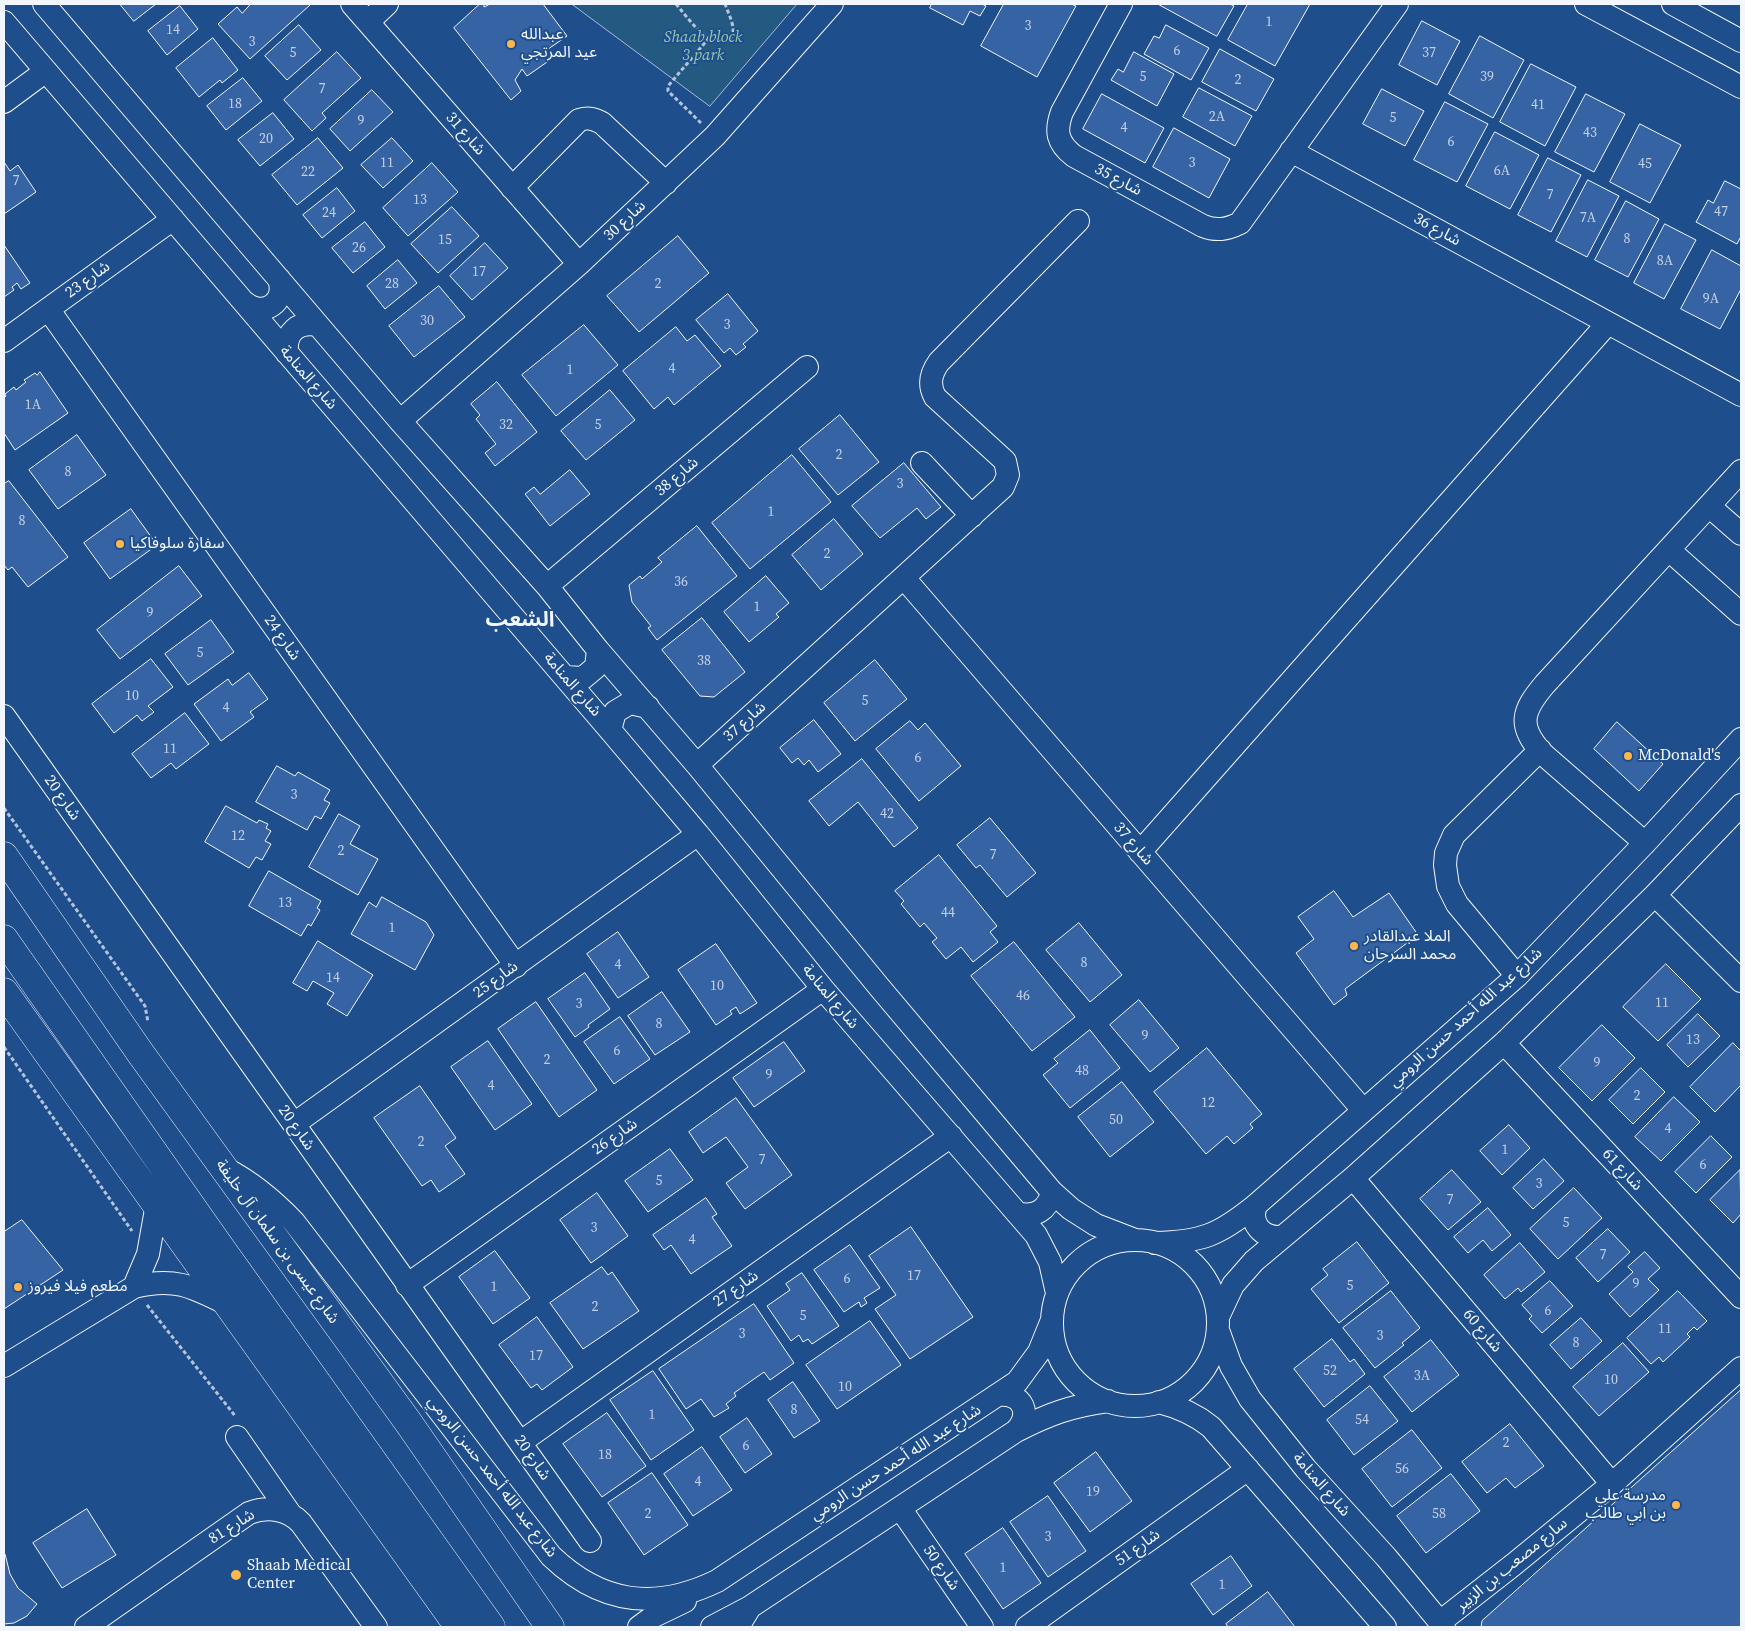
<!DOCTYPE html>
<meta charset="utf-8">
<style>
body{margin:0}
#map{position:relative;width:1745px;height:1631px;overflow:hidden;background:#1f4e8c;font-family:"Source Serif 4",serif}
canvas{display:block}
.frame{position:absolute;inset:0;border:5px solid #f2f6ff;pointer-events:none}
</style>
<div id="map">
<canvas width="1745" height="1631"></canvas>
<div class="frame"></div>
</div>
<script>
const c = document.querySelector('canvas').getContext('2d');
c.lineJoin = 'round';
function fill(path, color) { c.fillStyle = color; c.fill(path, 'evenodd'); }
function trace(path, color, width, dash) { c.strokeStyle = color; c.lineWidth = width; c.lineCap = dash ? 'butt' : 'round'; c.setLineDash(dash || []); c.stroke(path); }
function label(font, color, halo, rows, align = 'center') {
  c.font = font + ' "Source Serif 4","Noto Sans Arabic",serif'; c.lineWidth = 4; c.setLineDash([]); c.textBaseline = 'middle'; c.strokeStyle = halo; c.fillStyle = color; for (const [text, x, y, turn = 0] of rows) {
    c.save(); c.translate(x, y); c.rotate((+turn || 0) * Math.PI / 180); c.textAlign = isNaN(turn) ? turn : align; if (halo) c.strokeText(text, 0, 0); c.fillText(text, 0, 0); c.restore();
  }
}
const green = new Path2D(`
 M572,4H797L710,106Z`);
const building = new Path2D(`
 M120,4H156L134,21Z
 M251,4H308L310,5L250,59L218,24L237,7L242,13Z
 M480,4H484V7L490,4H543L567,36L544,52L550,60L527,76L522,69L515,80L521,91L511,100L454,28Z
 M932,4H982L986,6L980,16L970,11L963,25L930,8Z
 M1004,4H1071L1076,6L1037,77L981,46Z
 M1158,4H1230L1234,6L1217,36Z
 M1248,4H1310L1275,66L1228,40Z
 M180,6L198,29L167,55L148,31Z
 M1422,21L1460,41L1437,85L1399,65Z
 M299,25L321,50L287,80L265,56Z
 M1166,25L1209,48L1191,80L1144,54L1154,36L1159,38Z
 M1480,36L1524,60L1493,118L1449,94Z
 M213,38L238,70L222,83L220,80L199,97L176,68Z
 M1220,49L1274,79L1256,111L1202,82Z
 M337,52L361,78L322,113L326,118L312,131L284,100Z
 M1134,52L1174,74L1157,106L1111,80L1118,69L1123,72Z
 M1531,64L1576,87L1545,146L1500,122Z
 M243,78L262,101L226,130L207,106Z
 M1199,88L1252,116L1235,146L1183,117Z
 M1382,89L1424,111L1405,146L1363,124Z
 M372,90L393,112L350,151L330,129Z
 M1102,94L1164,128L1145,163L1083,129Z
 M1586,94L1625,114L1594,172L1555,152Z
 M1445,102L1488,124L1457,182L1414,160Z
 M273,113L294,139L260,166L238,140Z
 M1640,124L1681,145L1650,203L1610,182Z
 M1174,128L1230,159L1209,198L1153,167Z
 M1495,132L1539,155L1510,209L1466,186Z
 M318,138L343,168L297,205L272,175Z
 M392,138L413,161L383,188L361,165Z
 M1548,158L1581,175L1551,232L1518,215Z
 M4,162L10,171L18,165L36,192L4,214Z
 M432,163L458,192L408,236L383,208Z
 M1588,180L1619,196L1587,257L1556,241Z
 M1725,181L1741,189V239L1740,238L1737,244L1696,222L1708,200L1713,203Z
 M337,188L355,211L322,238L303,215Z
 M1626,201L1659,219L1628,277L1595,260Z
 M452,207L479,236L438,273L411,244Z
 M365,222L385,247L353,273L332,248Z
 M1665,224L1696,240L1664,299L1634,283Z
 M678,236L709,273L639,332L607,296Z
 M485,243L508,268L472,300L450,276Z
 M4,245L30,283L21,289L17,283L12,287L14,290L4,297Z
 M1712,250L1741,266V289L1720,329L1681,309Z
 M398,260L417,283L385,309L367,286Z
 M439,286L465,317L414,357L389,326Z
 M728,294L758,331L743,344L746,347L736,355L730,348L724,353L696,320Z
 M584,325L618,365L556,416L522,375Z
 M676,327L687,341L695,335L721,366L674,405L668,397L654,409L623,371Z
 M40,372L68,413L15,450L4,433V398L6,396L5,394L14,387L16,390L26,382L24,380L35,373L37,375Z
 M497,382L537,432L495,466L485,453L496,444L476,419L480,415L471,404Z
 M610,390L635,420L586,460L561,431Z
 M840,415L879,462L838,495L799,449Z
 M77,435L106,475L58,509L29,470Z
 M792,455L831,502L750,569L712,523Z
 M904,463L941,507L926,519L917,508L880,538L852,506Z
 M570,470L590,494L550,526L525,494L534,487L540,494Z
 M9,481L68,557L28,587L12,567L8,570L4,565V484Z
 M131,509L157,545L110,579L84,543Z
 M834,519L863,554L821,590L792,555Z
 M697,526L737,576L657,640L648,628L651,626L632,602L629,585L640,576L642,579L662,562L658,558Z
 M179,566L202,596L120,659L97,630Z
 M766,576L789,603L776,614L779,617L749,642L724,612Z
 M702,618L745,672L714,697L700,696L662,650Z
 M211,620L234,652L188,685L165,654Z
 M151,659L173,687L148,706L154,712L142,721L137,715L114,733L92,704Z
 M875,660L907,699L855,741L824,703Z
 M249,673L268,699L250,712L254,717L221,741L194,704L228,679L232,685Z
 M185,713L209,744L176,769L171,763L151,778L132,754Z
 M814,720L841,754L818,772L809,760L804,765L798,758L792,763L780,748Z
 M910,721L918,730L925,723L961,766L919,801L876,749Z
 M1617,722L1663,764L1639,791L1594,749Z
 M862,759L918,828L894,847L858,802L829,826L809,801Z
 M277,766L295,776L298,772L330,790L324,800L330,803L321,819L315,816L307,830L256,802Z
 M226,806L257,823L259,820L268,824L266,828L271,831L265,841L271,844L262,860L256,857L249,868L205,842Z
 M339,814L360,826L350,844L378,859L358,895L309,867Z
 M990,818L1036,873L1007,897L980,865L976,868L957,845Z
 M939,855L997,926L990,932L998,942L973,962L961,947L946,959L932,942L937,938L924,923L920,927L901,904L904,901L895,891Z
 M269,871L321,901L317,908L320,910L311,926L308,924L301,936L249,906Z
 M1334,891L1353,917L1389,893L1418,935L1345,989L1347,995L1334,1005L1296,953L1314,939L1298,917Z
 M382,897L426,922L434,935L415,970L351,934L369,902L376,907Z
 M1079,923L1122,975L1090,1002L1046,950Z
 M618,932L649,977L618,998L587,954Z
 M318,941L373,975L347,1016L327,1004L334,993L313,981L307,991L293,983Z
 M1014,942L1075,1017L1032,1051L971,976Z
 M716,944L757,1003L740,1014L736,1007L730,1011L732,1014L716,1025L678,970Z
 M1666,964L1701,999L1658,1041L1623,1007Z
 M585,973L610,1009L588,1025L589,1027L575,1037L548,999Z
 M662,992L690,1032L655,1055L628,1016Z
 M1139,1000L1179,1048L1150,1072L1110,1025Z
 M536,1002L597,1090L559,1117L498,1029Z
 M1698,1014L1720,1036L1688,1067L1667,1045Z
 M620,1017L650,1059L614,1084L584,1042Z
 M1602,1025L1635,1058L1592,1101L1559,1068Z
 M1090,1030L1120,1068L1070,1108L1043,1075L1058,1063L1054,1059Z
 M488,1041L532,1104L495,1130L451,1067Z
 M784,1042L805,1071L754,1107L733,1078Z
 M1733,1043L1741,1051V1085L1715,1112L1690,1087Z
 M1207,1048L1262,1114L1250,1124L1253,1128L1234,1144L1227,1136L1206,1154L1154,1092Z
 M1641,1068L1665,1092L1633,1124L1609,1100Z
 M1122,1082L1154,1122L1110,1157L1078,1117Z
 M420,1086L456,1138L445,1146L465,1174L439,1192L431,1180L422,1186L374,1118Z
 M1674,1097L1700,1122L1661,1161L1635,1137Z
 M736,1098L792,1175L745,1209L726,1183L748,1167L726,1137L703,1153L689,1132Z
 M1509,1125L1530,1148L1502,1175L1480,1151Z
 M1711,1136L1732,1157L1696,1193L1675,1172Z
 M670,1149L693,1180L648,1212L625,1181Z
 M1544,1159L1564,1181L1533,1209L1513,1188Z
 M1452,1170L1481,1202L1448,1230L1420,1199Z
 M1740,1170L1741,1214L1733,1223L1710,1200Z
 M1574,1188L1602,1218L1558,1259L1530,1229Z
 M597,1193L628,1236L591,1263L560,1220Z
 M706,1198L717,1214L712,1217L732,1246L691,1274L671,1245L664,1250L653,1235Z
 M1488,1208L1511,1235L1492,1251L1483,1240L1468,1253L1454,1237Z
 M22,1220L63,1270L4,1309V1232Z
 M911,1227L973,1317L910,1359L875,1309L896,1295L869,1256Z
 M1608,1229L1630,1252L1598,1282L1576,1258Z
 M1357,1242L1389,1283L1339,1323L1311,1289L1328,1275L1323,1269Z
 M1520,1243L1545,1272L1521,1292L1518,1288L1505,1299L1484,1275Z
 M850,1245L880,1288L864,1298L867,1303L861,1307L859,1302L844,1312L814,1270Z
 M495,1251L530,1298L493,1324L459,1277Z
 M1645,1252L1660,1268L1648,1279L1659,1290L1630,1317L1609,1294L1633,1272L1628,1267Z
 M602,1267L608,1275L612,1272L639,1311L583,1349L550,1303Z
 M802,1273L839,1326L812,1344L808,1339L803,1342L799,1335L791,1341L767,1306L790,1290L786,1284Z
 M1550,1281L1573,1306L1542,1333L1529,1319L1532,1316L1522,1305Z
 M1391,1291L1420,1328L1402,1343L1404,1345L1375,1368L1343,1328Z
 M1678,1291L1707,1321L1697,1330L1694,1327L1687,1334L1690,1337L1663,1362L1659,1357L1651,1364L1627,1338Z
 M754,1304L794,1363L770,1380L764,1372L734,1393L736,1396L726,1404L729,1408L714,1417L701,1399L686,1409L659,1369Z
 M537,1317L573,1367L542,1390L537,1384L531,1388L499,1345Z
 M1581,1318L1602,1341L1571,1369L1550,1345Z
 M870,1321L901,1365L837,1409L806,1365Z
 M1332,1339L1350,1362L1354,1359L1365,1374L1324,1407L1294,1369Z
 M1431,1340L1459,1375L1412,1412L1384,1377Z
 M1623,1343L1649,1372L1599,1416L1573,1387Z
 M653,1371L694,1430L651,1460L610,1400Z
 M793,1382L820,1421L794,1438L768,1400Z
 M1370,1386L1398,1421L1354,1455L1327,1420Z
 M1741,1390V1627H1481L1482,1621Z
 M607,1413L646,1466L602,1497L563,1444Z
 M747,1418L772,1454L745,1473L720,1437Z
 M1510,1424L1544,1466L1515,1488L1506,1478L1487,1493L1462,1462Z
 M1412,1430L1442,1468L1392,1507L1362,1469Z
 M702,1447L732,1490L693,1516L664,1474Z
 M1096,1452L1132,1501L1090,1532L1054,1483Z
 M652,1473L688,1525L644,1555L608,1503Z
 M1451,1474L1480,1511L1426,1553L1397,1516Z
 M1048,1496L1086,1551L1048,1577L1010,1522Z
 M87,1509L116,1555L62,1588L33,1543Z
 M1003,1528L1041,1583L1003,1609L965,1554Z
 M4,1554H5L10,1574L18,1588L37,1604L27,1616L14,1623L4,1624Z
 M1231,1556L1252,1586L1213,1615L1191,1584Z
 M1268,1592L1295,1627H1228L1226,1624Z`);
const path = new Path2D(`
 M676,4C689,19 707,48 731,40C737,29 729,15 725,4
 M701,123L668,91V86L709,38
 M4,808L145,1006L148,1022
 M4,1047L132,1231
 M147,1305L236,1417`);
const minor = new Path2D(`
 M44,4L400,421L547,586L598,650L697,765L880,988L1052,1192L1071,1209L1096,1225L1135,1240
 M352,4L579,264
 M1121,4L1062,112C1055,131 1057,143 1074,156L1203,226C1216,231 1226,230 1240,223L1397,4
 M1586,4L1741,87
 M1673,4L1741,41
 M4,22L610,730L698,834L823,989L1036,1235L1050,1262L1057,1293
 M368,22L387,4
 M4,102L46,71
 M1291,151L1741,395
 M512,188L579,120C589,117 594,119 602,123L666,183
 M244,302C263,318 287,303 279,279
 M48,309L516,966
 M4,341L173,219
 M287,353C285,332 298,321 318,325
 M400,421L579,264L715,136L832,4
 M922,463L972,516
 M1709,506L1741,534
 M1669,550L1741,614
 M904,578L1363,1110
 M547,586L807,367
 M565,677L583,678L596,667L598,650
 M4,716L590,1541
 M610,730L615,712L630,703L648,707
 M697,765L1003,487L1008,475L1005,461L935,397C928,384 931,373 939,362L1078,221
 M1645,843L1543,754C1517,726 1522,711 1545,684L1741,471
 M1140,852L1608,323
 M1655,895L1741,981
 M1517,976L1457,904L1448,886L1445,865L1446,853L1454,835L1540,750
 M1504,1043L1741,1297
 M294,1124L698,834
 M226,1169C253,1183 273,1200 294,1222L551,1556C601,1604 655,1611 717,1581L1017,1382L1039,1352L1052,1320
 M1353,1178L1612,1484
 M1256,1205C1249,1224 1262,1238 1282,1237
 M1017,1213C1035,1218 1048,1210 1052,1192
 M1052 1323a83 83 0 1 1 166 0a83 83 0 1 1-166 0Z
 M1155,1243C1202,1242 1219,1235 1256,1205L1517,976L1645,843L1741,739
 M407,1285L823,989
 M134,1287L148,1254L157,1204
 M1218,1317L1233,1285L1254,1261L1353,1178L1504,1043L1655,895L1741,805
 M1218,1330L1231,1366L1250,1399L1306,1469L1386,1557L1444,1627
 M4,1366L134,1287C174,1277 191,1286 227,1304
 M999,1395C1023,1393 1032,1414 1016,1431
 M1159,1402C1179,1407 1195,1414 1211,1427L1385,1627
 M237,1437L291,1515
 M521,1442L951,1136
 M900,1508L982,1627
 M1440,1622L1513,1565L1612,1484L1741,1368
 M86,1627L249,1513C268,1506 288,1509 301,1523L376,1627
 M639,1627L654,1616L685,1601
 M712,1627L750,1607
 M738,1627L750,1607L1016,1431C1049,1414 1071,1406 1108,1401
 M1027,1627L1248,1469`);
const highway = new Path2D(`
 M4,856L141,1054L408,1422L550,1627
 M4,939L218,1244L491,1627
 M4,992L459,1627`);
const markers = [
 [511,44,5,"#ffb74d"],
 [120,544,5,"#ffb74d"],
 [1628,756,5,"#ffb74d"],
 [1354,946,5,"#ffb74d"],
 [18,1287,5,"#ffb74d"],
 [1676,1505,5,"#ffb74d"],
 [236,1575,6,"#ffb74d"]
];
const numberNames = [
 ["1",1269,22],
 ["3",1028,26],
 ["14",173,30],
 ["3",252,42],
 ["6",1177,51],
 ["5",293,53],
 ["37",1429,53],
 ["5",1143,77],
 ["39",1487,77],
 ["2",1238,80],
 ["7",322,89],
 ["18",235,104],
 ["41",1538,105],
 ["2A",1217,117],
 ["5",1393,118],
 ["9",361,121],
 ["4",1124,128],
 ["43",1590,133],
 ["20",266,139],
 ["6",1451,142],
 ["11",387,163],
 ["3",1192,163],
 ["45",1645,164],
 ["6A",1502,171],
 ["22",308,172],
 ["7",16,181],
 ["7",1550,195],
 ["13",420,200],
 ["47",1721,212],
 ["24",329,213],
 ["7A",1588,218],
 ["8",1627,239],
 ["15",445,240],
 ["26",359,248],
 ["8A",1665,261],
 ["17",479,272],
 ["28",392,284],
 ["2",658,284],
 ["9A",1711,299],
 ["30",427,321],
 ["3",727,325],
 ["4",672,369],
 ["1",570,370],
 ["1A",33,405],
 ["32",506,425],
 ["5",598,425],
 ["2",839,455],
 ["8",68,472],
 ["3",900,484],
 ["1",771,512],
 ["8",22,521],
 ["2",827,554],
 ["36",681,582],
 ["1",757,607],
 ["9",150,613],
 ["5",200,653],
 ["38",704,661],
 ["10",132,696],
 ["5",865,701],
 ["4",226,708],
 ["11",170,749],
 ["6",918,758],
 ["3",294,795],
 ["42",887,814],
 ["12",238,836],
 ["2",341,851],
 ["7",993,855],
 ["13",285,903],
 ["44",948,913],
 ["1",392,928],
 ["8",1084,963],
 ["4",618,965],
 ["14",333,978],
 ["10",717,986],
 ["46",1023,996],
 ["11",1662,1003],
 ["3",579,1004],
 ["8",659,1024],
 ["9",1145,1036],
 ["13",1693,1040],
 ["6",617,1051],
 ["2",547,1060],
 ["9",1597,1063],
 ["48",1082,1071],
 ["9",769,1075],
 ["4",491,1086],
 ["2",1637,1096],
 ["12",1208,1103],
 ["50",1116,1120],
 ["4",1668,1129],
 ["2",421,1142],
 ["1",1505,1150],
 ["7",762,1160],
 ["6",1703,1165],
 ["5",659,1181],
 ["3",1539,1184],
 ["7",1450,1200],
 ["5",1566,1223],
 ["3",594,1228],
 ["4",692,1240],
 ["7",1603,1255],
 ["17",914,1276],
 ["6",847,1279],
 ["9",1636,1284],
 ["5",1350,1286],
 ["1",494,1287],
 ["2",595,1307],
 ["6",1548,1311],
 ["5",803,1316],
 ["11",1665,1329],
 ["3",742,1334],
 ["3",1380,1336],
 ["8",1576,1343],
 ["17",536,1356],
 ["52",1330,1371],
 ["3A",1422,1376],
 ["10",1611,1380],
 ["10",845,1387],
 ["8",794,1410],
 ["1",652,1415],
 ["54",1362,1420],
 ["2",1506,1443],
 ["6",746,1446],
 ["18",605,1455],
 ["56",1402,1469],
 ["4",698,1482],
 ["19",1093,1492],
 ["2",648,1514],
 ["58",1439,1514],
 ["3",1048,1537],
 ["1",1003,1568],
 ["1",1222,1585]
];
const poiNames = [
 ["عبدالله",521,35],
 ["عيد المرتجي",521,53],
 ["سفارة سلوفاكيا",130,544],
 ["McDonald's",1638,756],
 ["الملا عبدالقادر",1364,937],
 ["محمد السرحان",1364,955],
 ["مطعم فيلا فيروز",28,1287],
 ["مدرسة علي",1666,1496,"right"],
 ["بن ابي طالب",1666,1514,"right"],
 ["Shaab Medical",247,1566],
 ["Center",247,1584]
];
const parkNames = [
 ["Shaab block",703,38],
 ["3 park",703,56]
];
const streetNames = [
 ["شارع 31",465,134,49],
 ["شارع 35",1118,180,28],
 ["شارع 30",625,221,-43],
 ["شارع 36",1437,230,29],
 ["شارع 23",88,280,-36],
 ["شارع المنامة",308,378,49],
 ["شارع 38",677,477,-40],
 ["شارع 24",282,638,55],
 ["شارع المنامة",572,685,49],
 ["شارع 37",745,722,-42],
 ["شارع 20",62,798,55],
 ["شارع 37",1133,844,49],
 ["شارع 25",496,980,-36],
 ["شارع المنامة",830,997,50],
 ["شارع عبد الله أحمد حسن الرومي",1466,1018,-42],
 ["شارع 20",296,1128,55],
 ["شارع 26",615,1137,-35],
 ["شارع 61",1622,1170,47],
 ["شارع عيسى بن سلمان آل خليفة",277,1242,54],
 ["شارع 27",736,1289,-35],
 ["شارع 60",1482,1331,50],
 ["شارع 20",532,1458,55],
 ["شارع عبد الله أحمد حسن الرومي",896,1463,-33],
 ["شارع عبد الله أحمد حسن الرومي",492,1477,52],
 ["شارع المنامة",1321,1485,49],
 ["شارع 81",232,1527,-32],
 ["شارع 51",1138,1548,-36],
 ["سارع مصعب بن الزبير",1512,1565,-39],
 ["شارع 50",941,1568,55]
];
const districtNames = [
 ["الشعب",520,621]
];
fill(green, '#245a82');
trace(green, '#a8bbd7', 1);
fill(building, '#3563a3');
trace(building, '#f2f6ff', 1);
trace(minor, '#f2f6ff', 24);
trace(highway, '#f2f6ff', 29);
trace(path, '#b3c4dc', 3, [4, 2.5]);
trace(minor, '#1f4e8c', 22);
trace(highway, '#1f4e8c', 28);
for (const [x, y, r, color] of markers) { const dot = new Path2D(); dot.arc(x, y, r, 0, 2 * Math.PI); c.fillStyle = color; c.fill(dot); trace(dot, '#1f4e8c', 2); }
label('14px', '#c3d1e8', null, numberNames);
label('16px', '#f2f6ff', '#1f4e8c', poiNames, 'left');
label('italic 16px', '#97c8a6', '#1f4e8c', parkNames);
label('16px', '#f2f6ff', '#1f4e8c', streetNames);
label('bold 21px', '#f2f6ff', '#1f4e8c', districtNames);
</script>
